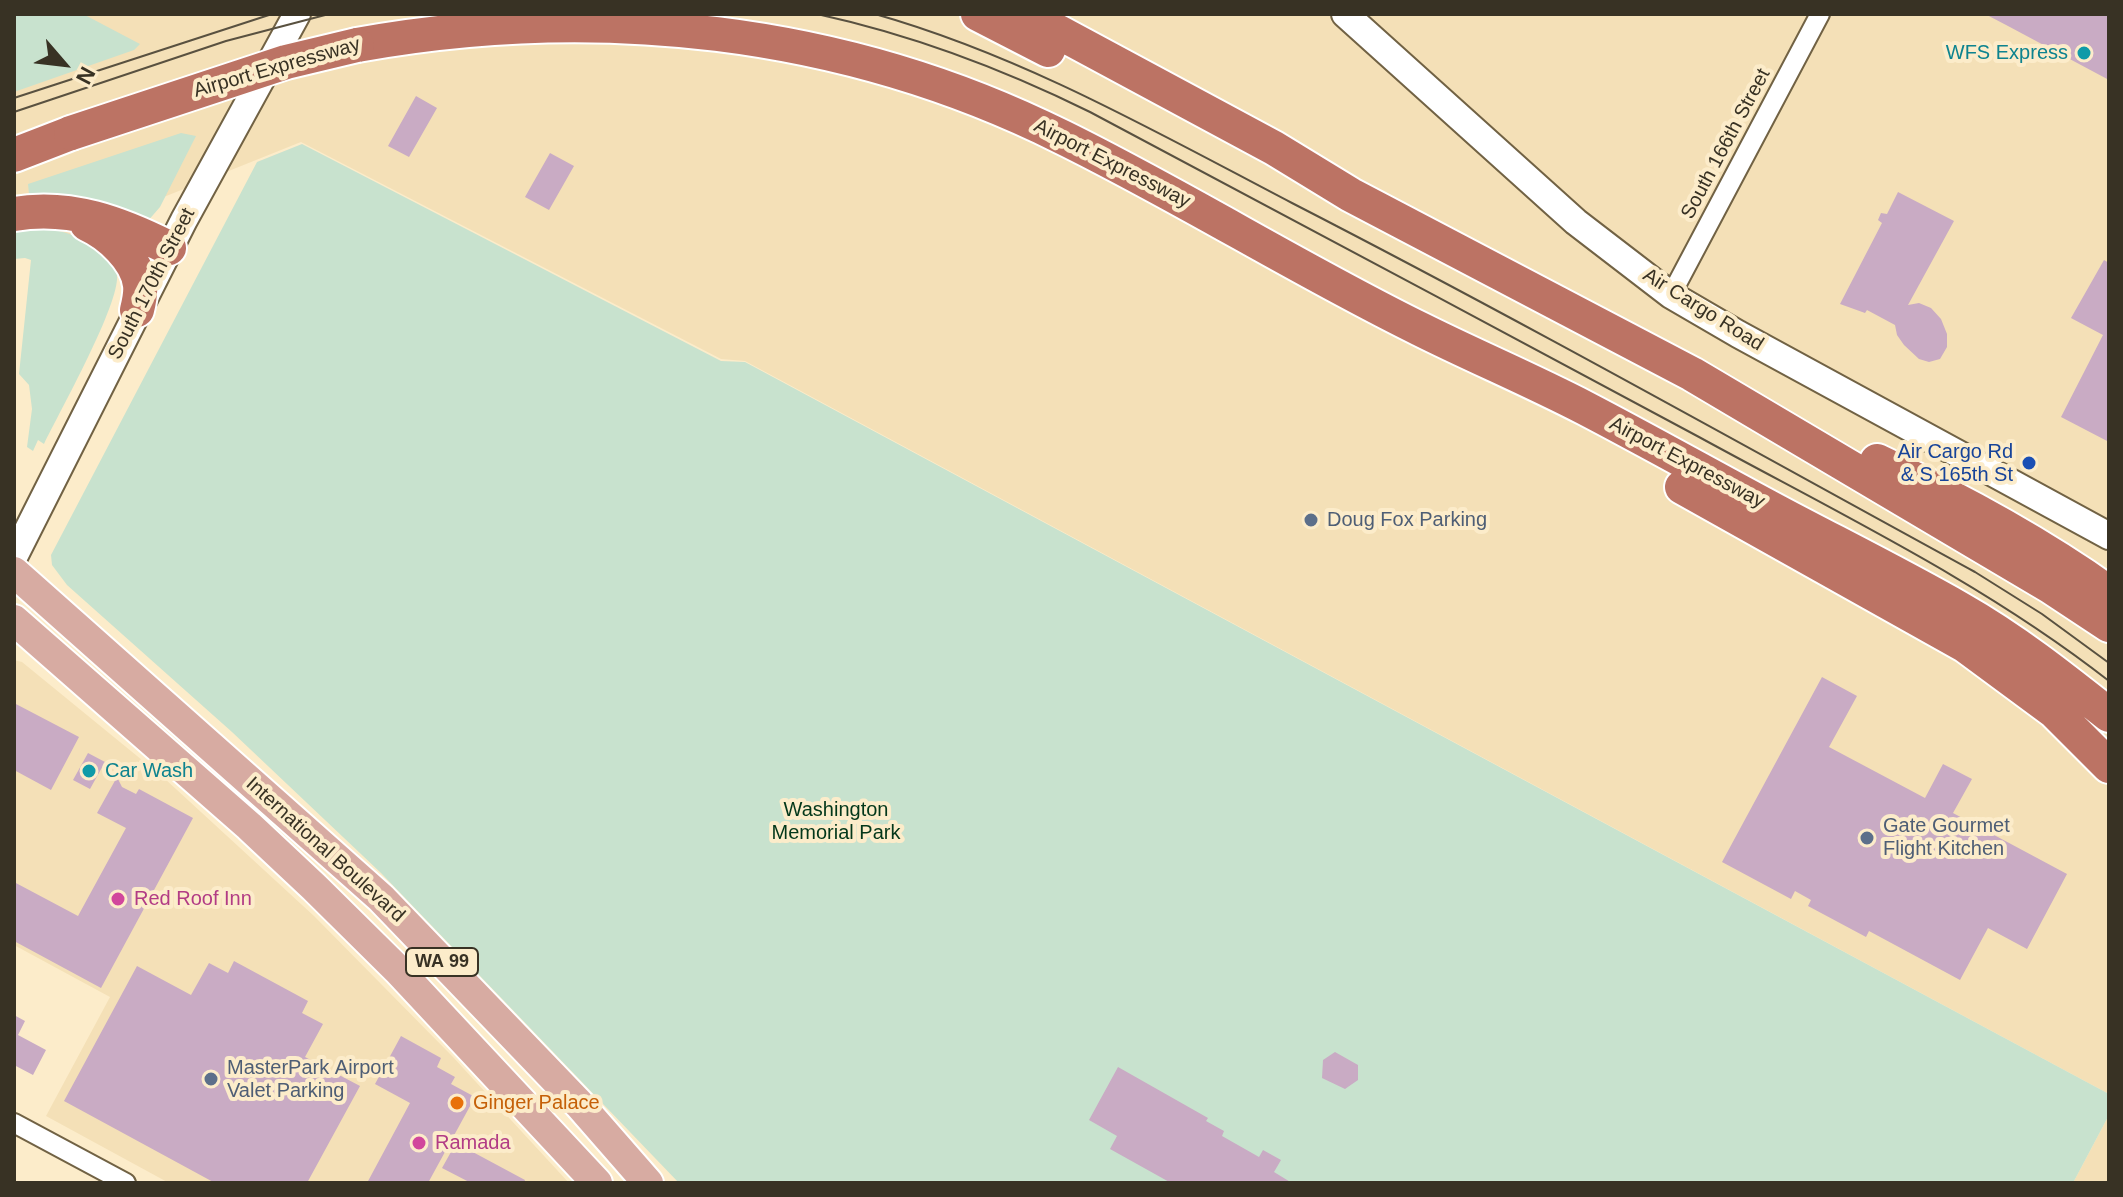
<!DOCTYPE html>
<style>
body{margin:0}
#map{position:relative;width:2123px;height:1197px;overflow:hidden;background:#fcecca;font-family:Helvetica,sans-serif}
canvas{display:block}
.frame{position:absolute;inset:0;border:16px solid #383224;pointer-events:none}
.north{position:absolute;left:24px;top:24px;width:80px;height:80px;-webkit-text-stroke:6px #fcecca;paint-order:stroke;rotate:118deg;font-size:22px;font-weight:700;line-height:32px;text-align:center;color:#383224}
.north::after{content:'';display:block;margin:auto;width:28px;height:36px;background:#383224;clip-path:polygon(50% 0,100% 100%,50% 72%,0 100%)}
</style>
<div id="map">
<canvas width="2123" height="1197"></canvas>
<div class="frame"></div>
<div class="north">N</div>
</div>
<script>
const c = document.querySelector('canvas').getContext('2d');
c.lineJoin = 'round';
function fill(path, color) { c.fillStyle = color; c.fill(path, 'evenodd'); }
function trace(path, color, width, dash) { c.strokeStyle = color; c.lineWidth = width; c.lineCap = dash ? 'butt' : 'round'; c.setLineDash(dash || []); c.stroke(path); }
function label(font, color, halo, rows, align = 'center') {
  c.font = font + ' Helvetica,sans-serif'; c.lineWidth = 8; c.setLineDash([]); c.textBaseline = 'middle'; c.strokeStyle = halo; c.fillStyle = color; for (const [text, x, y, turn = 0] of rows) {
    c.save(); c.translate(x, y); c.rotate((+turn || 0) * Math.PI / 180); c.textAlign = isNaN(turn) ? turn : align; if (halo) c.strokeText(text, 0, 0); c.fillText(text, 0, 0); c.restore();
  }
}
const built = new Path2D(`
 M14,14H2109V1094L745,361L721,359L301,142L14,257Z
 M14,660L22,662L164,778L314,916L453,1057L569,1183H169L46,1116L110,997L14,945Z
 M2109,1115V1183H2073Z`);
const green = new Path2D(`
 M14,14H83L140,44L134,50L14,92Z
 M181,133L196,136L160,207L147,222L55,195L29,194L28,184Z
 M302,144L721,361L745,362L2109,1094V1115L2073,1183H679L381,873L232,732L67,585L52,565L51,555L257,162Z
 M45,228C68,231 115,248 117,275C120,304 60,411 44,444L38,440L33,451L27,447L32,409L29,385L19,374L31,260L25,258L14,259V229Z`);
const building = new Path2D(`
 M1985,14H2109V80L2008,26Z
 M416,96L437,108L409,157L388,146Z
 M550,153L574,166L549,210L525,197Z
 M1898,192L1954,221L1908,305L1919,303L1931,308L1941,319L1947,334V347L1940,359L1929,362L1919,359L1904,345L1897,335L1895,325L1867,310L1865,313L1840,304L1882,223L1878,220L1881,213L1887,214Z
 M2104,260L2109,263V442L2061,417L2103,335L2071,318Z
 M1822,677L1857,696L1829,747L1925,798L1943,764L1972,779L1953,813L2067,874L2027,949L1988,928L1960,980L1869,931L1866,937L1808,906L1811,900L1795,891L1791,899L1722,862Z
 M14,703L79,737L51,790L14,770Z
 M88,753L105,762L90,789L73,780Z
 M117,777L122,787L136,794L139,789L193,818L101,988L14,941V882L78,916L126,828L97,813Z
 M234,961L308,1001L302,1013L323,1024L305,1057L360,1086L307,1183H215L64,1101L137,966L191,995L209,963L228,973Z
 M14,1015L25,1021L18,1035L46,1050L33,1075L14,1065Z
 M401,1036L441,1058L437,1067L455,1077L451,1084L475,1097L428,1183H367L410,1103L375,1084Z
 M1335,1052L1358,1065V1080L1345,1089L1322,1078L1323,1060Z
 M1118,1067L1208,1118L1206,1121L1224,1131L1222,1136L1259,1157L1263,1150L1281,1160L1274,1172L1292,1183H1171L1110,1149L1117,1136L1089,1120Z
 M456,1143L525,1180L524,1183H471L442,1168Z`);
const street = new Path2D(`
 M1671,295L1820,14
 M14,1123L126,1183`);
const secondary = new Path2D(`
 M1345,14L1576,222L1671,295L1738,334L2109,536
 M14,557L184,220L297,14`);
const primary = new Path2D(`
 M14,572L381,898L579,1104L648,1183
 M14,620L249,826L314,887L398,970L597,1183`);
const highway = new Path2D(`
 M978,14L1048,50
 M1025,14L1274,148L1351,195L1692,374L2050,586L2109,625
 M357,45C596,2 843,28 1062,137C1184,197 1298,269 1420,329C1474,356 1531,380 1585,408C1654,444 1721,482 1789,518C1846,548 1904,577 1960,609C2013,639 2061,677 2109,715
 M14,155L71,133
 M14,214C70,204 121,224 169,248
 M87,224C109,234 137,259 140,285C141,293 139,302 137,310
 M1877,461C1958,499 2036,541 2109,593
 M1682,487L1966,646L2054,711L2109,766`);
const tram = new Path2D(`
 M817,14C913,35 1003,69 1090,112C1294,220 1496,328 1699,437C1838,513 1984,583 2109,681
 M875,14C1023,56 1156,132 1292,203C1522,321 1748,448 1975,572L2042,614L2109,663
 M14,98L272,14
 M14,112L226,41L329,14`);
const highwayBridge = new Path2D(`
 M71,133L286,62L357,45`);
const markers = [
 [2084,53,8,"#0f9aa8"],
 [2029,463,8,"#1a4fb4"],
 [1311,520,8,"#5c6f8a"],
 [89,771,8,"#0f9aa8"],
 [1867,838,8,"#5c6f8a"],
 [118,899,8,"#d1479c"],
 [211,1079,8,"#5c6f8a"],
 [457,1103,8,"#e8710a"],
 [419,1143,8,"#d1479c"]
];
const shields = [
 [442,962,72]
];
const shieldNames = [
 ["WA 99",442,962]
];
const cultureNames = [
 ["WFS Express",2068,53],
 ["Car Wash",105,771,"left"]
];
const streetNames = [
 ["Airport Expressway",277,68,-16],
 ["South 166th Street",1726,144,-62],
 ["Airport Expressway",1112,164,27],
 ["South 170th Street",152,284,-63],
 ["Air Cargo Road",1703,310,32],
 ["Airport Expressway",1687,463,28],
 ["International Boulevard",325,850,42]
];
const transitNames = [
 ["Air Cargo Rd",2013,452],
 ["& S 165th St",2013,475]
];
const serviceNames = [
 ["Doug Fox Parking",1327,520],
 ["Gate Gourmet",1883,826],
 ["Flight Kitchen",1883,849],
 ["MasterPark Airport",227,1068],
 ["Valet Parking",227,1091]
];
const parkNames = [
 ["Washington",836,810],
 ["Memorial Park",836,833]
];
const hotelNames = [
 ["Red Roof Inn",134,899],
 ["Ramada",435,1143]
];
const foodNames = [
 ["Ginger Palace",473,1103]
];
fill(built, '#f4e0b7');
fill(green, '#c8e2ce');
fill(building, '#c9abc4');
trace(street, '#716244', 22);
trace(secondary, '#716244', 30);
trace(primary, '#fff', 34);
trace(highway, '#fff', 38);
trace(street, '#fff', 18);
trace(secondary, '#fff', 26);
trace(primary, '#d7aba2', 30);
trace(highway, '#bc7364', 34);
trace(tram, '#595140', 2);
trace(highwayBridge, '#fff', 38, []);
trace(highwayBridge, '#bc7364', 34);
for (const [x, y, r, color] of markers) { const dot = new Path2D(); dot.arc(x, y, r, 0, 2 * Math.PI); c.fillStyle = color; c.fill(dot); trace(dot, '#fcecca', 3); }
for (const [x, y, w] of shields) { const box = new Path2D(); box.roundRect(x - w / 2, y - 14, w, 28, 6); c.fillStyle = '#fcecca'; c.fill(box); trace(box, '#383224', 2); }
label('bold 18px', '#383224', null, shieldNames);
label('20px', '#0d838f', '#fcecca', cultureNames, 'right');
label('20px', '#383224', '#fcecca', streetNames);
label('20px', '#164399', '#fcecca', transitNames, 'right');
label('20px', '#4e5e75', '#fcecca', serviceNames, 'left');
label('20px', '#03371a', '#fcecca', parkNames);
label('20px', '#b23c85', '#fcecca', hotelNames, 'left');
label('20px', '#c56008', '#fcecca', foodNames, 'left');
</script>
